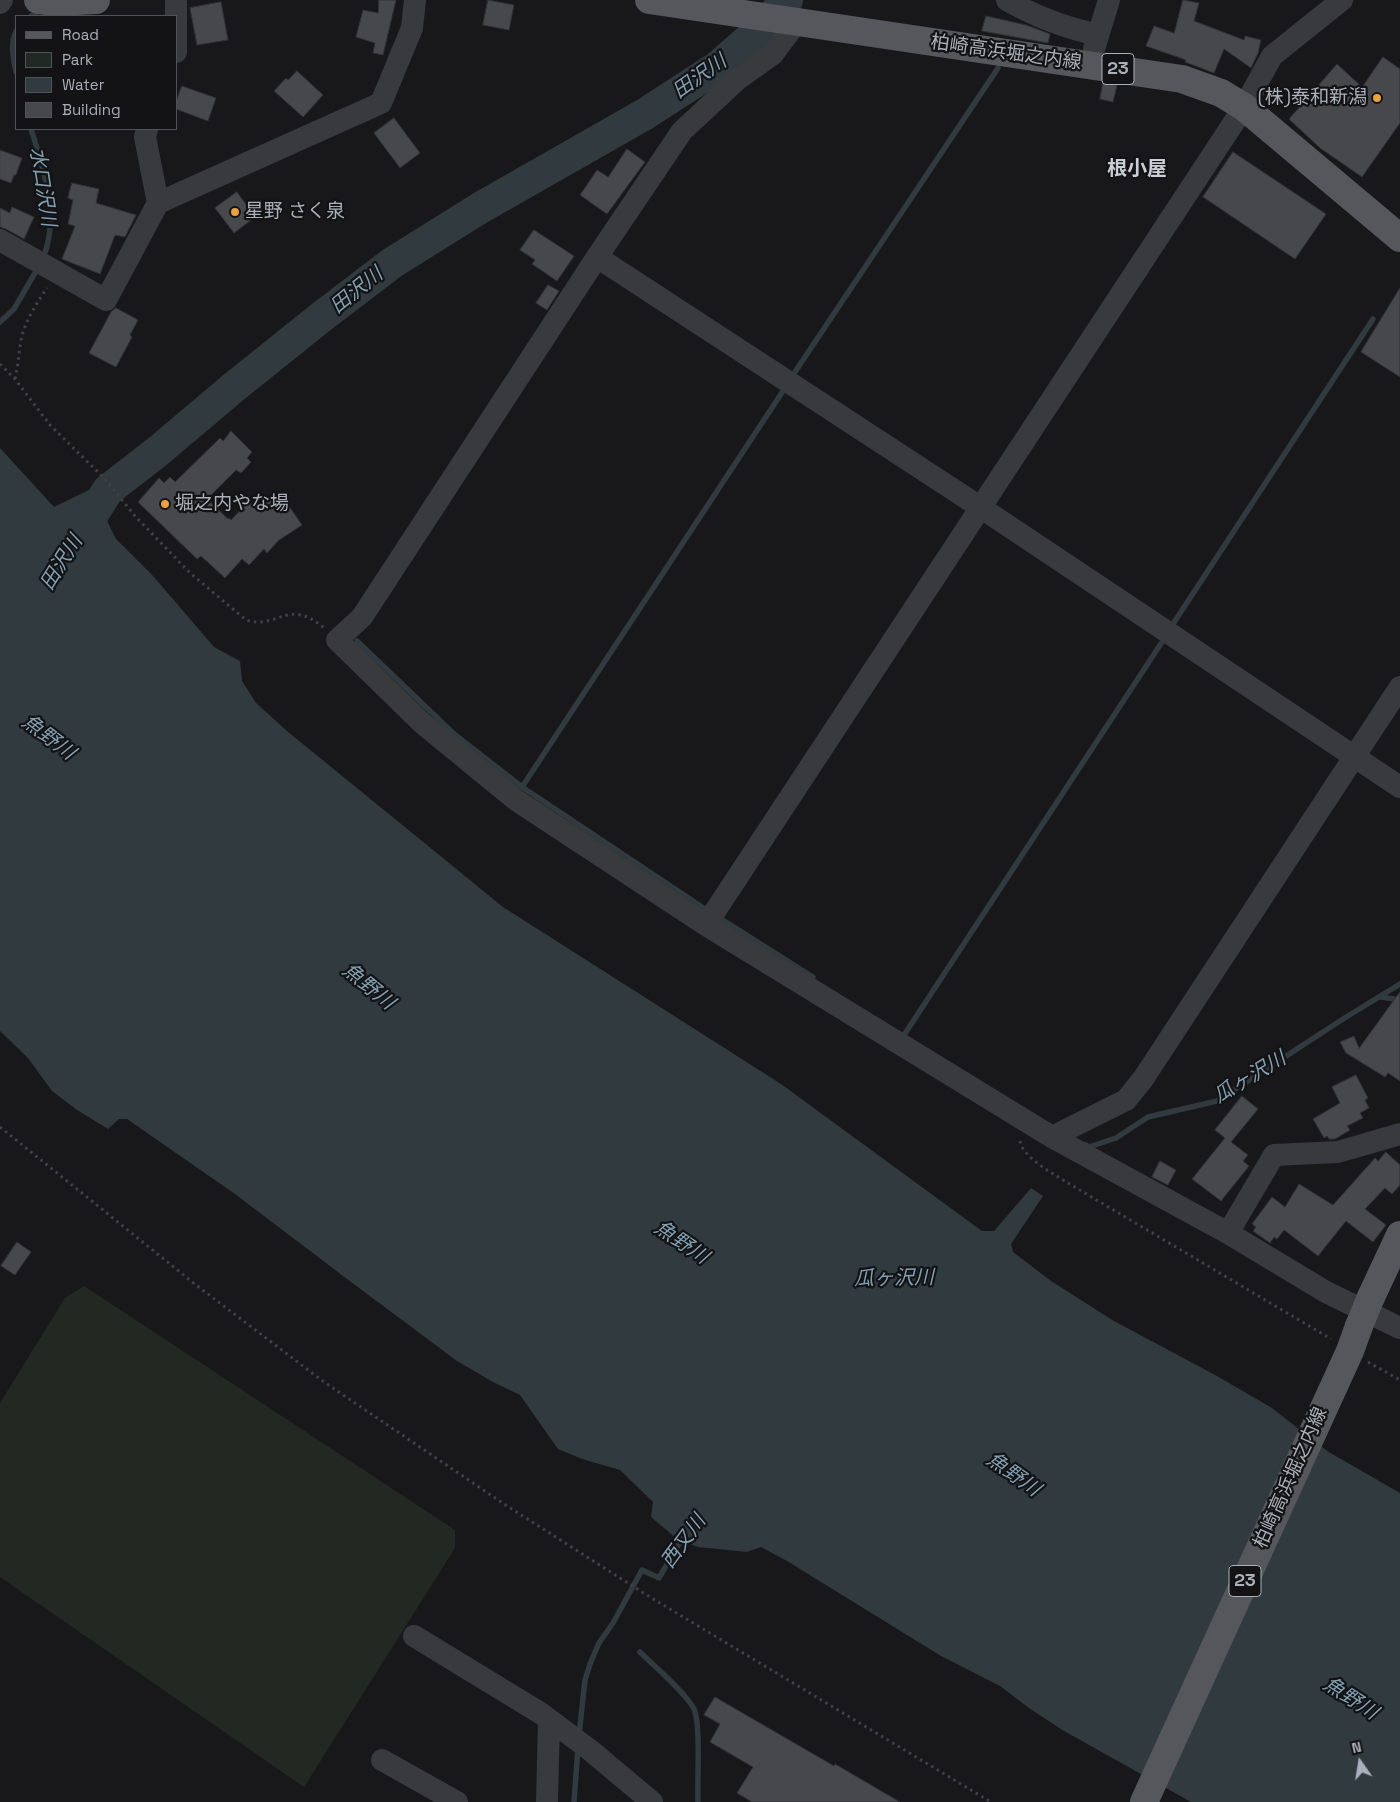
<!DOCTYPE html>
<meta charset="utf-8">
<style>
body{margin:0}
#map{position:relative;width:1400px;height:1802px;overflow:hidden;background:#18181a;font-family:"Space Grotesk",sans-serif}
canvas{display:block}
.legend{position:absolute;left:15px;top:15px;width:162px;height:115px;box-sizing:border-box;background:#131315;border:1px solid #4f5257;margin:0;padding:6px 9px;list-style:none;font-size:15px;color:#aab0b9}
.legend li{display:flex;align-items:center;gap:10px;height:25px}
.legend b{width:25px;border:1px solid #4f5257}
.north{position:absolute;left:1335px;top:1737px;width:50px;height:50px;-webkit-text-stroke:4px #131315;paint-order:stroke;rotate:347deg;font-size:14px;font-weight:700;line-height:20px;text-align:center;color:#aab0b9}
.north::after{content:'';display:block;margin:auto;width:18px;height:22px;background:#aab0b9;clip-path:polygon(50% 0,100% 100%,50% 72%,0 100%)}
</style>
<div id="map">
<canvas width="1400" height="1802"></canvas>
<ul class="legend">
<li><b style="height:6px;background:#55575d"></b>Road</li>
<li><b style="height:14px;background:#222922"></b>Park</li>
<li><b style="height:14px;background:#303a3f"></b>Water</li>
<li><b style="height:14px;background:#47484c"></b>Building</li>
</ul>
<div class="north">N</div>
</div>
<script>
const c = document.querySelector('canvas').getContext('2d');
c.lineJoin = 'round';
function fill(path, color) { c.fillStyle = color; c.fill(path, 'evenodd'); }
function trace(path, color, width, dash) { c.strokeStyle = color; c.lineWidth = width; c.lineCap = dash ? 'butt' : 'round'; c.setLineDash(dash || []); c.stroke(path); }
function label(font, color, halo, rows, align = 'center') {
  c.font = font + ' "Space Grotesk","Noto Sans JP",sans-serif'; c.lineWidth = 4.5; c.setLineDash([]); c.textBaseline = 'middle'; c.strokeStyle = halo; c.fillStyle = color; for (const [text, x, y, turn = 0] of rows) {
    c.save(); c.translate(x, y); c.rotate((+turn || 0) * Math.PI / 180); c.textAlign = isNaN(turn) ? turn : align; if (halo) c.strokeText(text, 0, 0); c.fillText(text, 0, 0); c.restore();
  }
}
const green = new Path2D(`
 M84,1286L455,1530V1548L304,1787L0,1577V1403L65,1298Z`);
const water = new Path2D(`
 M0,448L54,507L97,486L110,501L106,514L108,523L116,539L154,577L214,647L240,661L242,681L256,703L287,731L503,907L781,1084L982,1231H994L1031,1188L1043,1196L1011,1244L1013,1252L1051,1281L1114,1321L1217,1376L1272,1408L1327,1451L1400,1493V1802H1191L1064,1731L1029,1708L1000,1686L941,1656L787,1561L761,1547L747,1552L698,1547L677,1539L651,1517L653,1502L620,1470L582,1459L558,1449L520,1395L493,1382L457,1361L351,1282L235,1194L127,1119H119L108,1129L77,1110L52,1091L28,1058L0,1031Z`);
const stream = new Path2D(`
 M31,16L40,10
 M16,31C10,45 13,57 16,72
 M31,129C44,169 60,218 43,258
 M0,322L14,309L39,266
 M791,378L998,68
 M1171,627L1373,319
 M357,641L454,734L522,787L708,911
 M522,787L783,391
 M718,917L813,977
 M1381,997L1400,1000
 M904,1035L1164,639
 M1086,1145L1089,1147L1116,1138L1148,1117L1217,1101L1343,1019L1400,984
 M640,1652C654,1666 686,1693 694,1709C701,1724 697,1782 698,1802
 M579,1735L585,1680L590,1664L599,1643L613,1623L642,1570L659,1578L684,1535
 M574,1802L578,1747`);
const river = new Path2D(`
 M81,533L108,490L157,452L234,387L320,318L392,263L480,208L645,114L716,68L754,35L787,0`);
const building = new Path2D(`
 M379,0H396L383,55L373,53L375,43L356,37L363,10L378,13Z
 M488,0L514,5L509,30L483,25Z
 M1183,0L1199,3L1194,21L1244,40L1245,36L1261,40L1258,53L1251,68L1224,49L1214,73L1185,62L1186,60L1146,46L1154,26L1174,33Z
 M221,2L228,40L197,45L190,8Z
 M986,16L1026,25L1050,34L1048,43L982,31Z
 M1383,57L1400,69V123L1362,177L1320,148L1289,119L1337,64L1362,87Z
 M297,71L323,95L303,117L274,91L286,78L288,80Z
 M1103,83L1117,85L1113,102L1100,99Z
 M182,86L216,98L208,121L176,109V102Z
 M394,118L420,153L400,168L374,133Z
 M627,149L645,162L607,214L580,195L597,170L608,177Z
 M0,150L22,158L16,175H14L11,183L0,179Z
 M1233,152L1326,214L1295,259L1203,197Z
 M72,183L99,189L96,203L136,215L125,237L115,235L100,274L62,259L75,226L68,224L73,200L68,198Z
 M237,192L255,217L234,233L215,208Z
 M12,207L34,217L24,239L6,229L0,227V208L10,213Z
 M534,230L574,256L557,281L532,264L535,260L520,250Z
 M548,285L559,291L547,310L536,303Z
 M1400,288V377L1361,352Z
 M116,308L138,320L130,335L132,337L116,367L89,353L111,312Z
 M231,431L252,452L247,458L251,462L241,473L236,470L207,499L228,519L229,518L231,520L249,501L258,509L280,493L302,525L279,540L267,553L264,549L249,565L242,559L225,578L201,556L197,559L138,502L159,478L164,483L170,477L175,482L220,438L223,441Z
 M1400,992V1081L1388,1073L1385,1077L1346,1053L1340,1042L1354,1036L1359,1048Z
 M1356,1075L1368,1098L1365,1100L1369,1108L1360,1113L1363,1118L1347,1126L1350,1130L1335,1139H1329L1327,1136L1324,1138L1313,1119L1340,1103L1332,1087Z
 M1242,1096L1258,1109L1231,1142L1248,1155L1243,1161L1249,1166L1221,1201L1192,1179L1225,1138L1215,1130Z
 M1386,1152L1400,1165V1185L1392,1194L1385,1188L1365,1209L1386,1225L1373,1242L1346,1221L1318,1256L1284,1230L1277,1239L1274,1237L1270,1243L1253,1231L1256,1227L1252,1224L1272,1197L1285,1207L1299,1184L1333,1205L1375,1158L1378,1161Z
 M1160,1161L1176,1170L1168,1185L1152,1177Z
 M17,1242L31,1252L15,1275L1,1266Z
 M715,1697L834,1766L835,1764L900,1802H752L737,1793L753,1767L710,1742L720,1724L704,1715Z`);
const path = new Path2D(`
 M0,364L15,379L50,425L104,478L135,516L190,573L246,620C278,630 288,597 324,628
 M15,379C18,366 19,353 21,340C25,321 36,304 47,288
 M0,1127L196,1285L324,1382L504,1504L645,1594L991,1802
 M1020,1141C1022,1157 1055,1175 1068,1183L1331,1339
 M1368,1362L1400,1380`);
const minor = new Path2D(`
 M176,0V52
 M1007,0C1034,16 1067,28 1098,35
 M0,3L2,0
 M796,23L773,54L738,79L682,131L597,257L362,617L337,640L422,723L516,800L706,925L1052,1137L1228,1233L1326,1292L1400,1328
 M1094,49L1109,0
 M147,129L145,137L158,203
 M0,240L106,300L158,203L381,103L412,28L415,0
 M597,257L980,507L1400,787
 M706,925L1244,107L1272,56L1342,0
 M1052,1137L1126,1100L1143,1079L1400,687
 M1228,1233L1274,1155L1338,1152L1400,1134
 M414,1636L542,1714L590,1750L652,1802
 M382,1760L457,1802
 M547,1802L549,1720`);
const major = new Path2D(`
 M38,0L56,2L96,0
 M649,0L1182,79L1221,93L1244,107L1400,238
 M1371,1297L1400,1235
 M1144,1802L1350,1351L1359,1326`);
const majorBridge = new Path2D(`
 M1359,1326L1371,1297`);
const markers = [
 [1377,98,5,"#eaa13f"],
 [235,212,5,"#eaa13f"],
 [165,504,5,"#eaa13f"]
];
const shields = [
 [1118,69,32],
 [1245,1581,32]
];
const shieldNames = [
 ["23",1118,69],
 ["23",1245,1581]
];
const streetNames = [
 ["柏崎高浜堀之内線",1006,53,8],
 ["柏崎高浜堀之内線",1291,1478,-66]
];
const poiNames = [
 ["(株)泰和新潟",1367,98,"right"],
 ["星野 さく泉",245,212],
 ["堀之内やな場",175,504]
];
const waterNames = [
 ["田沢川",700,77,-35],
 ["水口沢川",42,187,81],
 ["田沢川",357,291,-39],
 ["田沢川",62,563,-58],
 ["魚野川",48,738,37],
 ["魚野川",368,987,39],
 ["瓜ヶ沢川",1250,1078,-31],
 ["魚野川",681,1243,34],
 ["瓜ヶ沢川",894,1279,-1],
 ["魚野川",1013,1475,35],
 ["西又川",684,1542,-54],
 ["魚野川",1350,1699,33]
];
const neighbourhoodNames = [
 ["根小屋",1137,170]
];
fill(green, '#222922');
fill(water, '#303a3f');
trace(stream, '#303a3f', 5.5);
trace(river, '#303a3f', 32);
fill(building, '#47484c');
trace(building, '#323235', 1);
trace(path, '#3f4145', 3, [2.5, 4]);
trace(minor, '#393a3e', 22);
trace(major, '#55575d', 28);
trace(majorBridge, '#55575d', 28);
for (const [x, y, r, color] of markers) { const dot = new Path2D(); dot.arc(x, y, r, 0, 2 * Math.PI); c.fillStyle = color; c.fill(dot); trace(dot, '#131315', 2); }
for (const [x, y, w] of shields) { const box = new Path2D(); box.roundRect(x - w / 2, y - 15.5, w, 31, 4); c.fillStyle = '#131315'; c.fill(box); trace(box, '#aab0b9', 1); }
label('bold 18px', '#aab0b9', null, shieldNames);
label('19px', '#aab0b9', '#131315', streetNames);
label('19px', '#aab0b9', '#131315', poiNames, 'left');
label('italic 20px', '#83a0b2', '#131315', waterNames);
label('bold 20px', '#cbcfd5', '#131315', neighbourhoodNames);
</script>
